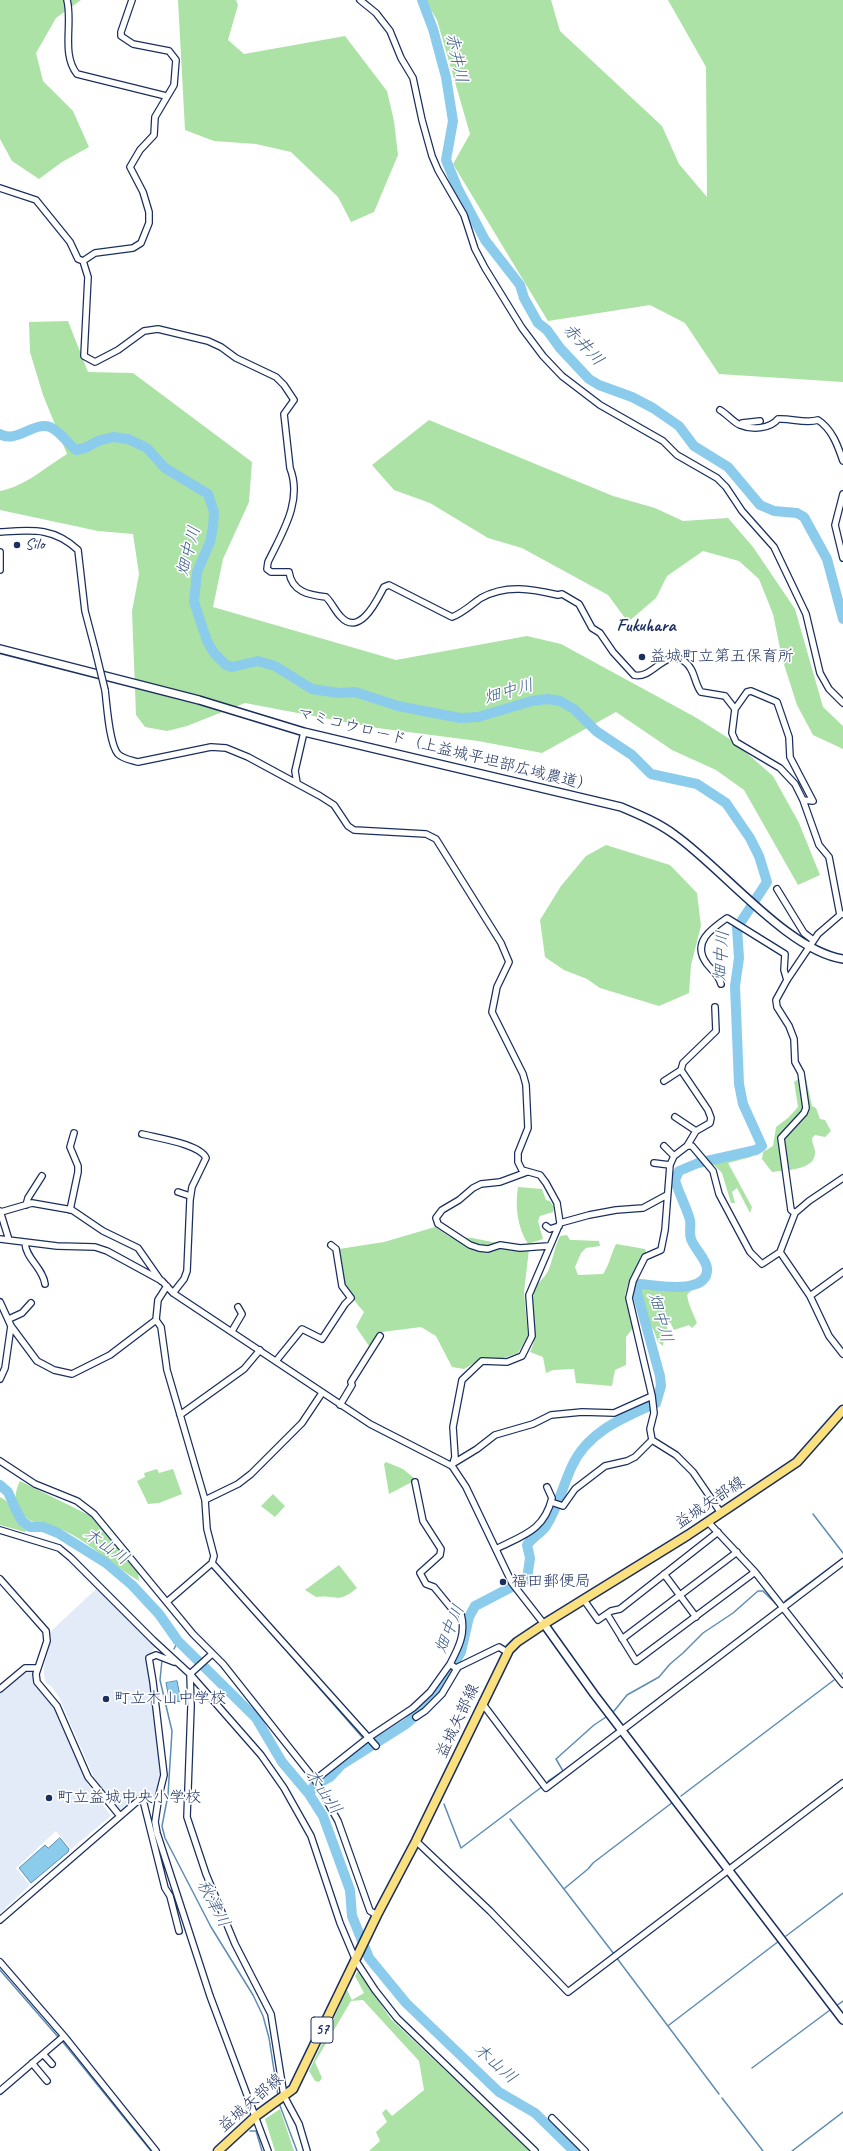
<!DOCTYPE html>
<meta charset="utf-8">
<style>
body{margin:0}
canvas{display:block;background:#fff}
</style>
<canvas width="843" height="2151"></canvas>
<script>
const c = document.querySelector('canvas').getContext('2d');
c.lineJoin = 'round';
function fill(path, color) { c.fillStyle = color; c.fill(path, 'evenodd'); }
function trace(path, color, width, dash) { c.strokeStyle = color; c.lineWidth = width; c.lineCap = dash ? 'butt' : 'round'; c.setLineDash(dash || []); c.stroke(path); }
function label(font, color, halo, rows, align = 'center') {
  c.font = font + ' Caveat,"Klee One",sans-serif'; c.lineWidth = 3.5; c.setLineDash([]); c.textBaseline = 'middle'; c.strokeStyle = halo; c.fillStyle = color; for (const [text, x, y, turn = 0] of rows) {
    c.save(); c.translate(x, y); c.rotate((+turn || 0) * Math.PI / 180); c.textAlign = isNaN(turn) ? turn : align; if (halo) c.strokeText(text, 0, 0); c.fillText(text, 0, 0); c.restore();
  }
}
const built = new Path2D(`
 M97,1588L156,1646L147,1658L152,1683V1700L161,1773L157,1801L139,1795L123,1810H120L95,1780L59,1697L51,1686L46,1683L44,1676V1667L50,1642L49,1633Z
 M33,1671L35,1684L53,1704L88,1784L111,1816L71,1849L56,1831L16,1868L30,1885L0,1913V1693L24,1672Z`);
const green = new Path2D(`
 M0,0H81L56,18L36,53L43,81L73,111L89,147L62,162L39,179L12,161L0,139Z
 M178,0H236L238,5L228,40L244,54L345,36L387,91L394,121L398,155L374,212L351,222L338,197L291,152L256,144L214,141L185,130Z
 M425,0H551L560,31L662,126L679,164L707,197L706,67L668,0H843V382L719,374L685,323L650,305L548,321L453,164L470,134L437,20Z
 M68,321L88,372L133,373L252,462L249,502L223,559L213,607L396,660L527,636L561,644L695,717L733,741L773,776L799,823L820,875L798,885L744,790L716,770L672,750L616,712L542,753L478,741L377,728L245,703L187,726L167,731L145,727L136,715L132,611L139,574L133,534L98,531L0,510V491C26,486 44,468 67,454L43,395L30,352L29,322Z
 M429,420L613,496L655,508L683,521L728,518L753,547L795,609L823,707L843,726V749L813,735L797,705L782,658L773,614L759,579L739,561L703,551L667,576L656,598L628,622L608,595L522,548L488,538L430,503L394,490L372,465Z
 M606,845L670,865L697,893L701,926L691,965L689,993L659,1006L600,988L587,979L564,970L545,957L540,920L561,886L586,856Z
 M805,1074L812,1106L816,1108L820,1119L825,1120L831,1131L825,1137L815,1135L812,1138C812,1143 814,1146 815,1151C817,1171 784,1170 772,1172L762,1159L763,1152L773,1146L776,1127L788,1118L798,1107L794,1082Z
 M753,1152L751,1157L728,1163L752,1207L750,1213L737,1188L732,1192L735,1203H731L722,1173L711,1162Z
 M518,1187L542,1189L546,1200L550,1201L554,1207L553,1212L540,1216L538,1221L543,1239L528,1244C517,1227 515,1206 518,1187Z
 M435,1227L450,1237L472,1238L529,1249L524,1292L528,1336L518,1353L504,1358L481,1359L464,1369L452,1367L436,1336L421,1327L382,1332L369,1346L356,1327L364,1312C343,1288 343,1279 339,1249L384,1242Z
 M567,1235L570,1240H573L599,1241L600,1246L586,1248L581,1253L575,1267L578,1275L603,1274C609,1266 611,1254 616,1244L645,1249L647,1254L628,1284L625,1295L633,1328L626,1337V1365L615,1370L612,1386L576,1383L574,1369L553,1370L546,1373L543,1357L530,1352C541,1332 530,1313 534,1292C536,1283 544,1279 548,1271C553,1260 554,1248 560,1236Z
 M641,1286L682,1290L693,1289L687,1295L689,1304L697,1323L692,1328L689,1325L674,1330L670,1322L667,1325L668,1334L664,1337L663,1346C655,1341 657,1335 652,1328C644,1318 639,1303 637,1290Z
 M386,1462L403,1469L414,1478L412,1482L389,1494L384,1464Z
 M157,1469L159,1473L173,1469L182,1494L159,1503L148,1504L137,1481L145,1477L144,1473Z
 M20,1481L91,1516L138,1573L139,1581C113,1566 91,1543 63,1530C54,1526 34,1524 28,1519C14,1507 13,1495 20,1481Z
 M273,1494L285,1506L275,1517L261,1506Z
 M0,1497C10,1501 10,1509 15,1517C18,1521 23,1525 27,1529L25,1532L0,1525Z
 M339,1565L357,1588C336,1605 339,1594 316,1597L305,1590Z
 M358,1971L391,2019L530,2151H369L380,2141L376,2132L387,2122L382,2113L386,2109L392,2116L424,2090L419,2061L363,2000L351,2001L315,2062L322,2078L319,2082L315,2081L309,2071L347,1990L352,2000L364,1993L355,1976Z
 M280,2109L294,2151H275L265,2119Z`);
const water = new Path2D(`
 M177,1681L181,1701L170,1703L166,1683Z
 M60,1838L69,1849L68,1852L31,1883L19,1868L45,1845L48,1848Z`);
const stream = new Path2D(`
 M813,1514L843,1553
 M785,1601L843,1558
 M272,1634L362,1737
 M174,1649L178,1641
 M162,1660L160,1680L172,1731L168,1795L162,1826L165,1838L211,1927L253,1995L263,2016L269,2038L278,2096
 M842,1674L843,1673
 M614,1711L627,1695L659,1677L670,1664L683,1653L703,1633L733,1613L758,1591H763L778,1606
 M548,1781L563,1771L556,1759L594,1725L606,1717
 M681,1796L834,1680
 M444,1804L461,1848L543,1786
 M510,1819L614,1954
 M565,1888L588,1869L593,1863L673,1802
 M786,1936L843,1893
 M616,1957L719,2094
 M0,1970L59,2038
 M836,2006L843,2001
 M669,2025L779,1941
 M62,2041L151,2151
 M752,2068L830,2010
 M722,2098L763,2151
 M279,2103L297,2151
 M250,2131H256L262,2151
 M792,2151L843,2112`);
const river = new Path2D(`
 M422,0L433,29L446,77L453,121L446,160L457,187L485,240L520,285L524,298L538,323L547,330L560,348L589,379L599,385L632,397L653,408L679,426L694,446L728,467L760,505L774,511L797,513L804,517L827,559L843,619
 M0,434C16,444 34,421 50,427C61,432 67,443 76,450L85,448L98,441L113,437L128,439L147,448L165,468L208,494L214,512L213,527L210,542L197,572L194,602L207,641L214,653L226,665L232,667L258,661L275,666L312,689L339,693L355,692L398,706L460,718L478,717L532,701L547,699L560,701L574,709L596,731L632,755L651,774L697,784L726,803L750,838L759,856L767,882L737,928L739,958L735,986L739,1084L743,1104L762,1146L756,1150L698,1163L679,1171L675,1180C679,1194 686,1206 690,1220C691,1226 689,1233 691,1239C694,1248 706,1259 707,1268C709,1296 655,1285 640,1284L636,1289L660,1376L661,1386L656,1403C623,1418 588,1431 572,1466C563,1485 558,1508 546,1526C541,1533 533,1537 527,1545L530,1558L527,1579L475,1606L469,1617L461,1652L427,1706L406,1724L341,1765L330,1777L314,1786L309,1794
 M0,1485L8,1492L16,1510L22,1521L30,1527H43L58,1533L106,1563L132,1585L159,1614L178,1641L256,1718L282,1762L309,1794L323,1816L350,1890L352,1916L369,1958L406,2003L499,2092L535,2113L574,2151`);
const minor = new Path2D(`
 M67,0C73,23 61,54 77,74L166,96
 M360,0L376,13L390,31L401,58L413,78L422,120L432,156L438,170L464,215L475,249L485,268L522,328L543,356L562,376L600,405L663,441L677,455L717,478L726,487L742,511L774,547L806,614L820,673L829,689L843,703
 M0,188L36,200L70,242L78,259L83,261
 M83,261L88,277L84,356L95,362L118,350L144,331L158,329L208,341L221,347L236,358L276,377L284,385L294,400L284,414L290,468C303,501 282,533 268,562L267,569L271,572H289C292,592 309,595 326,597C332,603 335,611 341,617C360,637 377,600 384,587L389,585L452,617C463,613 472,604 481,598C506,584 532,589 558,595L562,594L579,604L592,628L600,633L613,652L634,675C653,680 666,646 685,662C695,669 694,683 701,692L725,696L735,709L747,692L751,691L777,702L789,737L790,757L813,801L803,800L819,845L829,857L840,915L843,914
 M83,261L95,253L133,248L141,243L149,223V212L143,192L130,167L140,150L154,135L155,117L174,85L176,60L169,51L133,44L121,36V32L132,0
 M720,410C727,414 733,422 740,425C752,430 770,429 778,419C792,418 805,424 818,420C832,429 838,446 843,461
 M742,423L760,421
 M843,494L835,525L843,558
 M0,532C32,530 53,527 78,550L85,611L95,649
 M0,552V570
 M105,690C107,705 109,744 118,754C123,759 131,760 138,762L211,747L226,748L248,757L320,796L334,805L348,826L354,830L426,834L436,839L501,943L509,962L497,987L492,1012L523,1074L526,1085L528,1128L518,1153V1162L522,1170L540,1175L546,1183L557,1203L560,1223L529,1295L532,1336L522,1356L507,1362L482,1361L462,1380L453,1427L455,1457L452,1466
 M735,709L732,733L736,742L780,768L795,784L803,800
 M297,783L295,771L304,732
 M777,889L804,933L813,940
 M721,984C719,976 712,970 707,964C691,943 711,929 727,918L785,954L784,970L787,980
 M715,1007L716,1031L683,1063L681,1070L708,1110L711,1118L710,1123L696,1131L687,1146L674,1156L670,1165L665,1230L661,1250L645,1257L633,1281L629,1298L652,1396L654,1413L650,1429L652,1440L676,1455L693,1472L721,1513
 M664,1081L681,1070
 M675,1117L696,1131
 M142,1134C157,1138 200,1144 206,1158L192,1187L190,1200L187,1271L184,1279L173,1293
 M664,1146L674,1156
 M687,1146H692L713,1171L719,1194L743,1239L750,1252L762,1264L780,1252L795,1213L809,1201L843,1178
 M654,1163L670,1165
 M527,1172L500,1182L481,1184L473,1188L459,1200L442,1210L436,1218L438,1224L470,1245L479,1248L488,1249L500,1245L520,1248L548,1246
 M178,1192L190,1196
 M26,1205L28,1198L42,1176
 M70,1210L78,1172V1166L70,1147L74,1133
 M0,1211L9,1240
 M1,1212L32,1203L72,1210L103,1231L138,1248L161,1281
 M795,1213L791,1210L781,1138L804,1113L806,1108L801,1073L795,1062L794,1039L789,1026L777,1007L776,1000L787,980L818,934L840,915
 M560,1223L589,1215L616,1210L643,1208L667,1195
 M546,1226L550,1229L559,1226
 M0,1239L57,1246L95,1247L107,1251L162,1281L173,1293L370,1424L452,1466L466,1487L512,1583L544,1624
 M25,1243C26,1259 43,1268 45,1284
 M780,1252L810,1296L829,1336L843,1354
 M167,1286L158,1300L156,1320L161,1327L167,1370L205,1500
 M810,1296L843,1272
 M0,1302L11,1326L37,1361L54,1370L72,1374L110,1355L156,1320
 M9,1319L22,1313L31,1303
 M232,1331L242,1314L238,1307
 M276,1361L302,1329L322,1339L345,1304L351,1298L342,1286L336,1249L331,1245
 M0,1379L5,1368L11,1326
 M322,1393L302,1423L251,1474L238,1484L205,1500L207,1529L214,1556L212,1563L376,1746
 M340,1405L352,1385L351,1382L380,1336
 M180,1415L244,1369L260,1350
 M0,1461L35,1484L77,1501L94,1514L193,1634L223,1664L315,1780L338,1821L370,1911L377,1915
 M454,1463L477,1449L495,1435L533,1424L551,1415L582,1412L614,1413L652,1396
 M415,1482L423,1521L441,1549L440,1555L420,1573L426,1584L434,1587L452,1609L461,1614C466,1633 459,1647 450,1664L457,1669
 M551,1502L563,1506L575,1489L605,1466L627,1461L635,1457L652,1440
 M708,1522L755,1572L843,1684
 M0,1530L59,1548L71,1558L153,1640L190,1674L261,1755L284,1788L311,1836L340,1923L356,1961L375,1990L397,2018L535,2151
 M496,1549C523,1535 544,1531 552,1498L547,1487
 M664,1574L696,1617
 M0,1579L46,1631L47,1641L36,1674L37,1682L57,1706L88,1777L120,1816
 M584,1600L598,1620L611,1611L620,1609L718,1532
 M168,1601L212,1563
 M607,1614L636,1661L755,1572
 M622,1639L737,1552
 M212,1654L190,1674L191,1706L187,1817L206,1874L235,1944L271,2014L284,2096L299,2124L307,2151
 M174,1662L156,1655L149,1658L153,1682L164,1775L159,1795L155,1822L157,1833L210,1996L268,2151
 M0,1689L25,1668H37
 M482,1703L546,1788L843,1562
 M416,1717L425,1711L442,1694L458,1667L499,1647L507,1652
 M315,1780L368,1738L413,1708L430,1692L450,1664
 M416,1841L490,1911L568,1992L843,1783
 M0,1920L140,1799L143,1800L165,1888L170,1896L179,1931
 M0,1962L64,2036L156,2151
 M43,2054L52,2064
 M32,2063L47,2081
 M0,2091L64,2036
 M552,2118L585,2151`);
const tertiary = new Path2D(`
 M0,649L199,700L304,732L621,807C640,815 659,823 675,835C722,868 788,951 843,959
 M544,1624L594,1694L843,2020`);
const primary = new Path2D(`
 M218,2151L256,2116L293,2089L377,1915L416,1841L509,1650L517,1642L544,1624L688,1535L797,1462L843,1410`);
const minorBridge = new Path2D(`
 M95,649L105,690`);
const markers = [
 [17,545,4,"#1b2f5e"],
 [642,657,4,"#1b2f5e"],
 [503,1582,4,"#1b2f5e"],
 [106,1699,4,"#1b2f5e"],
 [49,1798,4,"#1b2f5e"]
];
const shields = [
 [322,2030,22]
];
const shieldNames = [
 ["57",322,2030]
];
const poiNames = [
 ["Silo",25,545],
 ["益城町立第五保育所",650,657],
 ["福田郵便局",511,1582],
 ["町立木山中学校",114,1699],
 ["町立益城中央小学校",57,1798]
];
const streetNames = [
 ["マミコウロード（上益城平坦部広域農道）",445,750,14],
 ["益城矢部線",710,1503,-34],
 ["益城矢部線",458,1721,-65],
 ["益城矢部線",251,2103,-41]
];
const waterNames = [
 ["赤井川",456,58,77],
 ["赤井川",583,345,47],
 ["畑中川",189,551,-75],
 ["畑中川",509,692,-15],
 ["畑中川",722,956,-86],
 ["畑中川",660,1318,75],
 ["木山川",106,1547,35],
 ["畑中川",450,1629,-67],
 ["木山川",323,1792,56],
 ["秋津川",213,1904,62],
 ["木山川",495,2064,41]
];
const quarterNames = [
 ["Fukuhara",646,626]
];
fill(built, '#e4ebf8');
fill(green, '#ace2a5');
fill(water, '#8bccec');
trace(water, '#5e8db3', 1);
trace(stream, '#5e8db3', 1.5);
trace(river, '#8bccec', 10);
trace(minor, '#1b2f5e', 8);
trace(tertiary, '#1b2f5e', 10);
trace(primary, '#1b2f5e', 11);
trace(minor, '#fff', 5.5);
trace(tertiary, '#fff', 7);
trace(primary, '#fbe080', 8);
trace(minorBridge, '#1b2f5e', 8, []);
trace(minorBridge, '#fff', 5.5);
for (const [x, y, r, color] of markers) { const dot = new Path2D(); dot.arc(x, y, r, 0, 2 * Math.PI); c.fillStyle = color; c.fill(dot); trace(dot, '#fff', 1.5); }
for (const [x, y, w] of shields) { const box = new Path2D(); box.roundRect(x - w / 2, y - 13, w, 26, 3); c.fillStyle = '#fff'; c.fill(box); trace(box, '#1b2f5e', 1); }
label('bold 15px', '#1b2f5e', null, shieldNames);
label('16px', '#1b2f5e', '#fff', poiNames, 'left');
label('16px', '#1b2f5e', '#fff', streetNames);
label('italic 17px', '#3d5e89', '#fff', waterNames);
label('bold 18px', '#1b2f5e', '#fff', quarterNames);
</script>
